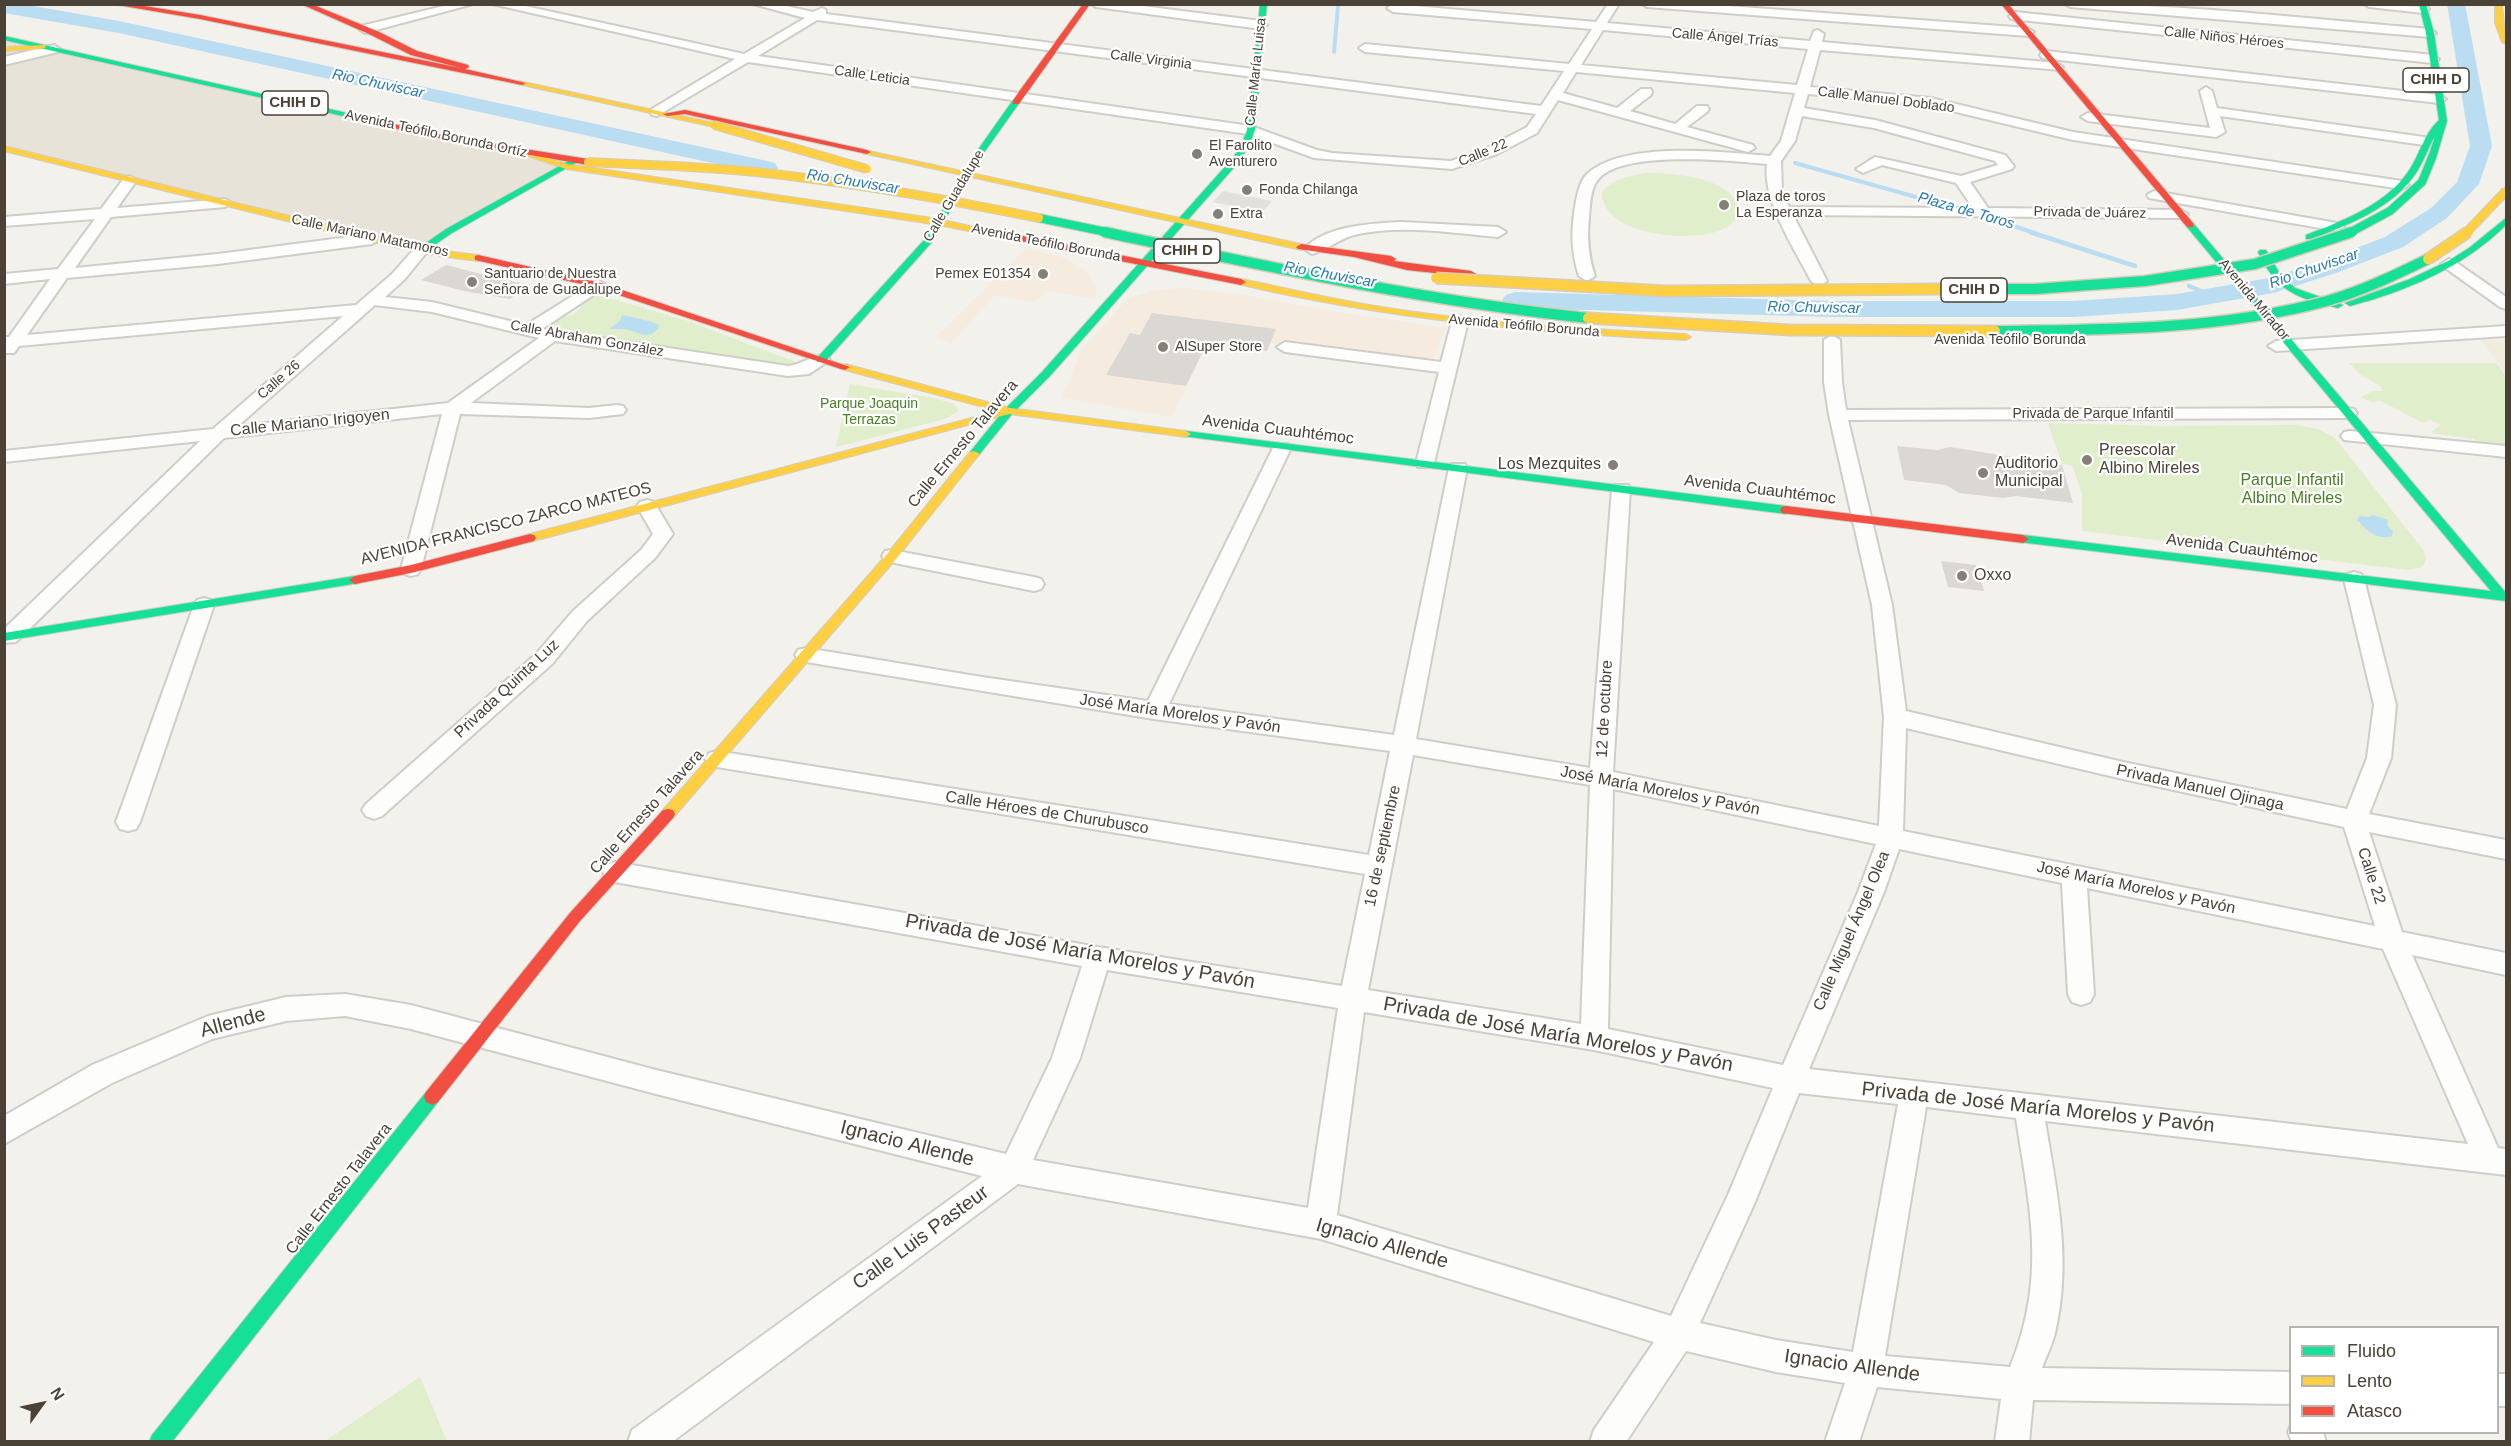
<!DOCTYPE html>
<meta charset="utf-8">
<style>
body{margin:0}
#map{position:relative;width:2511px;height:1446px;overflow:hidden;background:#f2f1ec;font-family:Arial,sans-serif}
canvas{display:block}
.frame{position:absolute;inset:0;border:6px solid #4a4237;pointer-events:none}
.legend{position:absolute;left:2289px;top:1326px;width:210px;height:108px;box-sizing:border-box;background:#fff;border:2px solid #b7b3af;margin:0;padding:8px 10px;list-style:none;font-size:18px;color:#4a4237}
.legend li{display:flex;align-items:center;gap:12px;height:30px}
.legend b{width:30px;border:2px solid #b7b3af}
.north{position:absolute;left:12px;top:1374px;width:60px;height:60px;-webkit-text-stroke:4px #fff;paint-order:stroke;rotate:57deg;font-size:16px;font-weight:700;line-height:24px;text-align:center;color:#4a4237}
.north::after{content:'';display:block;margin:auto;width:21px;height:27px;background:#4a4237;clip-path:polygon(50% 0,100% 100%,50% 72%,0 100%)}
</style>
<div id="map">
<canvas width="2511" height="1446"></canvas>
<div class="frame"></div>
<ul class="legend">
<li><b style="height:8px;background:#16e098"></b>Fluido</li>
<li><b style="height:8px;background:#ffcf43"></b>Lento</li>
<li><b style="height:8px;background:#f24e42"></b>Atasco</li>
</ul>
<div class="north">N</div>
</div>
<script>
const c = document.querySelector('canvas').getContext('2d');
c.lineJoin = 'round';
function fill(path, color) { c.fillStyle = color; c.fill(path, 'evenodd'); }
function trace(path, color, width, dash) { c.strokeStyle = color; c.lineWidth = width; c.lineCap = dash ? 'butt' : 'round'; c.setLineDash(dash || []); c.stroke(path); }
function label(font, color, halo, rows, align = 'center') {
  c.font = font + ' Arial,sans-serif'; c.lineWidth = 4.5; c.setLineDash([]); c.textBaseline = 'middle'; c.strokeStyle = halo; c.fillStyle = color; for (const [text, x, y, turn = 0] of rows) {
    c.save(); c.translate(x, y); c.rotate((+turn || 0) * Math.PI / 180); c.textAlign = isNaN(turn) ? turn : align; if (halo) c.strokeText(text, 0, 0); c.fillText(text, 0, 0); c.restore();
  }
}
const residential = new Path2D(`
 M4,38L566,166L421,250L5,148Z`);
const commercial = new Path2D(`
 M1026,248L1065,258L1086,271L1096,285V299L1048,291L1035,303L995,295L951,344L936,337Z
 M1185,288L1245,295L1318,309L1446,328L1431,363L1271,343L1267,352L1208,343L1172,417L1062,398L1081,350L1128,298L1157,290Z`);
const education = new Path2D(`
 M2481,340H2506V373Z`);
const green = new Path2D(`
 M1645,173C1670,173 1726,176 1737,204C1740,214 1735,222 1727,227C1698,245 1601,237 1602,192C1614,179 1628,176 1645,173Z
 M592,293L688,321L801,364L797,367L540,329C542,327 544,324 547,322C558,315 582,320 582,300Z
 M2349,363H2496L2506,376V449L2478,446L2474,439L2436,434L2431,432L2441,425L2430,420L2423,423L2379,400L2373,403L2361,397L2373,391H2383L2380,388L2382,387L2361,375Z
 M850,384L934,398L954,404L958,411L945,419L836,447Z
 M2048,423L2161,426L2296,425L2318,429L2335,438L2424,551L2426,560L2422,567L2409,570L2082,531V494L2072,465L2062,464Z
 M420,1377L447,1441H325Z`);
const parking = new Path2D(`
 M1223,191L1272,201L1262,212L1213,202Z`);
const water = new Path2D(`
 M622,315C631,317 652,321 659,325V327C647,343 637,330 624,329C619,329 614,329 609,329L620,321Z
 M2373,515L2388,520L2387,525L2393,531L2392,536C2376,541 2367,530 2357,520L2360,516L2369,517Z`);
const streamFar1 = new Path2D(`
 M1334,52L1338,6
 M1795,163L1962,210
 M1980,215L2035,233`);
const stream = new Path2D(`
 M2030,232L2135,266
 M2189,286L2212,296`);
const river = new Path2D(`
 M4,4H22L119,21L767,161L775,163L778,168L775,173L767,175L119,33L4,13Z
 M2447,4H2465L2492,146L2479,184L2447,218L2403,247L2336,273L2273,293L2177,310L2073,317H1834L1515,308L1506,305L1502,300L1506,295L1515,292L1834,301H2073L2177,294L2269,278L2318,263L2385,237L2431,208L2457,182L2470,146Z`);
const building = new Path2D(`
 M446,265L481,274L500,272L505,280L529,285L510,299L464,291L421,280Z
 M1152,313L1276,329L1267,351L1207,343L1186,386L1106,375L1130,333L1140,335Z
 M1897,446L1937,450L1950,447L2062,465L2073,503L2016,496L2003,498L1959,493L1946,485L1904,480Z
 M1941,561L1976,565L1984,591L1948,587Z`);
const street = new Path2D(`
 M452,4H473L365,33L359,29L361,26Z
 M492,4H516L744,54L805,18L753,4H777L813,12L822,8L826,10V14L1541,106L1564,71L1365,52L1359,48L1365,44L1569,64L1592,29L1393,12L1387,8L1393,4L1596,22L1608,4H1619L1607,23L1810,41L1814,31L1818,30L1824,34L1822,42L2057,63L2063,67L2061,70L1820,50L1810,87L1931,98L2073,132L2402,181L2409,185L2402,189L2073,140L1931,106L1808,94L1804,108L1875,120L2005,155L2014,166L2012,169L1970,182L1988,208L2181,210L2188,214L2181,218L1793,215L1827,281L1819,286L1811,281C1795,249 1762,201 1767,164C1731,161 1619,149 1597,181C1590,190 1590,207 1589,217C1587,238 1588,256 1595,276L1587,281L1579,276C1572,255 1571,235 1574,213C1576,201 1578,183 1587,174C1624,140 1723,152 1770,156L1781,141L1795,93L1576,72L1563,93L1617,108L1641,89H1651L1652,92L1651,95L1630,111L1675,124L1697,106H1707L1709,109L1707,112L1687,127L1753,145L1755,148L1748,152L1558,100L1537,133L1497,154L1452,169L1314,158L1248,134L748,62L657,116L652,115L650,112L652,109L735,59ZM817,20L1536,114L1527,127L1487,148L1451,161L1332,153L1317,150L1251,126L758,56ZM1603,30L1808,49L1797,85L1581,65ZM1802,116L1874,128L1995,161L1998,165L1961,176L1875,157L1856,169L1863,173L1882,165L1956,183L1973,208L1789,207L1782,191L1781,161L1795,141Z
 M1091,4H1127L1261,21L1267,25L1261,29L1096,7Z
 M1642,4H1701L2028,28L2034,32L2028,36L1647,7Z
 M2065,4C2187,4 2308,19 2430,29L2436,33L2430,37L2070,7Z
 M2364,4L2427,7L2429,9L2423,13L2369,7Z
 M2015,12L2433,55L2439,59L2433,63L2011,19L2009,16Z
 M54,45L60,49L58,52L4,65V57Z
 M2046,51L2439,95L2446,99L2439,103L2042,58L2040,55L2042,52Z
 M2206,87L2212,91L2217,108L2424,137L2431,141L2424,145L2220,116L2225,132L2216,137L2088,121L2081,117L2088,113L2210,128L2200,91Z
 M130,176L137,180L117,208L225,199L232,203L225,207L111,217L75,268L218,254L372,234L380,239L372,244L218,264L67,278L27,335L356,305L392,274L416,247L421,245L429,250L426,253L404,280L385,297L432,302L526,325L598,280L606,285L604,288L542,329L788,366C802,365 814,353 827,356L830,360L809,374L788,376L555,341L471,403L589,408L617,405L623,406L626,410L623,414L589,418L460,414L421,569L418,574L411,576L404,574L401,569L442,414L224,438L16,642L4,643V629L200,441L4,462V451L213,429L343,316L19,346L14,353H4V337H9L50,279L4,284V274L58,269L95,219L4,226V217L101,209L125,177ZM375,305L432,312L539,338L448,403L238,426Z
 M2154,191L2337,223L2344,227L2337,231L2149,198L2147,195Z
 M1402,222L1498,227L1506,232L1498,237C1451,233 1400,224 1354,235C1339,239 1327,250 1312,254L1304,249C1324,226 1373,223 1402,222Z
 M2449,259L2454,261L2506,297V309L2500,307L2444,267L2441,264Z
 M1460,316L1468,321L1434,463L1432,467H1418L1416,463L1439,372L1285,352L1277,347L1285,342L1441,362L1452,321Z
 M2506,326V336L2276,351L2268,346L2276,341Z
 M1832,335L1840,340L1842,382L1846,410L2348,408L2354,409L2357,413L2354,417L2348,418L1848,420L1892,605L1906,711L2123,762L2347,809L2367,758L2374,705L2344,579L2347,574L2354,572L2361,574L2364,579L2396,705L2391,758L2369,814L2506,840V859L2369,832L2402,932L2506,953V975L2412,955L2498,1148L2506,1149V1175L2045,1121C2057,1192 2072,1262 2055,1333C2052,1345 2046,1357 2042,1368L2290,1372V1404L2033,1400L2029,1442H1995L2001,1399L1877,1387L1859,1442H1825L1845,1383L1776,1372L1686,1351L1626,1442H1590L1594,1430L1654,1342L1321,1239L1018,1184L672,1442H628L632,1430L982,1176L656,1094L411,1029L345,1016L286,1021L212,1039L112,1083L4,1144V1116L92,1065L208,1016L286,997L345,994L411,1005L656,1070L1006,1154L1052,1058L1082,966L615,882L606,879L603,872L606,865L615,862L1098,947L1342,986L1365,874L717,767L709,765L705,759L709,753L717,751L1369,855L1390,751L1154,719L806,662L798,660L795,655L798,650L806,648L982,677L1148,701L1273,448L1276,444H1288L1291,448L1169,704L1394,735L1449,468L1451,464H1465L1467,468L1416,739L1590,768L1612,489L1614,485H1628L1630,489L1613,772L1879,826L1884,717L1872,605L1829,415L1824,382V340ZM1906,728L2123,779L2344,827L2375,926L1903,831ZM1413,755L1590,785L1581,1024L1368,990ZM1613,789L1876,844L1858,892L1783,1065L1608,1029ZM1899,849L2062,883L2068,994L2072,1002L2081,1005L2090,1002L2094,994L2087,888L2383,949L2468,1144L1809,1069L1884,892ZM1107,970L1338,1008L1308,1208L1033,1160L1080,1058ZM1364,1012L1594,1050L1773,1088L1728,1195L1671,1316L1337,1215ZM1799,1093L1898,1104L1853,1352L1776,1340L1700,1323L1755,1202ZM1926,1107L2016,1118C2030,1209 2047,1278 2010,1367L1885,1356Z
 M2350,431L2506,446V457L2344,440L2341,436L2344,432Z
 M647,500L654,502L673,534L655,558L587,621L552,664L382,816L374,819L366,816L362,810L366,804L536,654L573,611L641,550L653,534L637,506L640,502Z
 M892,550L1034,577L1041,579L1044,584L1041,589L1034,591L885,561L882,556L885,551Z
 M204,598L211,600L214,605L140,822L136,829L128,831L120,829L116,822L194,605L197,600Z
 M2498,1374H2506V1406H2498Z
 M2290,1427V1432H2323L2326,1442H2292L2288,1432Z`);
const fast = new Path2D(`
 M1260,4H1267L1255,130L1249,146L1238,163L1050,376L1013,413L978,456H970V452L1005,409L1042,372L1232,159L1241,146L1247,130Z
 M2419,4H2426L2434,33L2447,121L2437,155L2433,158L2429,155L2435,136C2428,148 2424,161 2416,173C2393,208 2350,224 2312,239H2306V235C2342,221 2384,206 2408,172C2420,155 2423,135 2439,120L2426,33Z
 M4,36L356,115L360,117L356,119L4,40Z
 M1013,100L1020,102L983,154L932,242L825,362H817V358L925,239L975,154Z
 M574,158L581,160L452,233L424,252L416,250L446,229Z
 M2506,218V225C2464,267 2407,291 2350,306L2345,303L2410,279L2450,260L2469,248Z
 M2190,222L2193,223L2506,593V601L2019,542L2017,539L2023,535L2491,591L2187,227L2186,225Z
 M2260,250H2266L2280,274L2295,288L2343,305L2338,308C2297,298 2277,292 2258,252Z
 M1186,431L1786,506L1792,510L1786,514L1182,436L1181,434Z
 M355,576L361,580L359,583L4,641V633Z
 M432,1089L438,1092L440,1097L438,1102L172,1442H149L152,1435L426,1092Z`);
const slow = new Path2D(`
 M2495,4H2502L2506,44L2502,42L2495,23Z
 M45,45L46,47L42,49L4,51V47Z
 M519,81L714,123L718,125L714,127L522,85L518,83Z
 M4,146L372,236L445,251L478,255L483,258L478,261L445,257L372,242L4,151Z
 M864,150L1301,244L1306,247L1301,250L867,154H864Z
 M528,152L567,164L939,219L1018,237L1013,240L939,225L566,169L528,156Z
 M1241,279C1286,288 1331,299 1376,306C1478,323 1582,329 1686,334L1691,337L1686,340C1535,333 1385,319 1238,284V280Z
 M845,364L1010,408L1186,431L1191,434L1186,437L1009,414L530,542L524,538L526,535L998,411L841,369V365Z
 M974,451L980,454L978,456L896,559L673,818H663L661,814L663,810L888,553L970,452Z`);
const jam = new Path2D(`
 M112,4H132L200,15L461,68L411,55L371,35L301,4H311L377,31L417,51L468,65L469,67L465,69L526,83L522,85L200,19Z
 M1083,4H1090L1019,104H1013V100Z
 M2001,4H2008L2193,223V227H2187Z
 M685,110L867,150L871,152L867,154L685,114L667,116L663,114Z
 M353,115L461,139L588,159L592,162L588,165L461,143L353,119Z
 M1013,234L1241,279L1246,282L1241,285L1010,239V235Z
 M1301,244L1391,256L1396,259L1394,261L1471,271L1476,274L1471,277L1407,270L1354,257L1298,249L1296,247Z
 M478,255L601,283L850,367L845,370L841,369L595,287L475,260V256Z
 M1786,506L2023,535L2029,539L2023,543L1782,513L1780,510L1782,507Z
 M530,534L534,535L536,538L534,541L411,573L355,584L349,580L355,576L411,565Z
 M668,809L673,810L675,814L673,818L580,921L438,1102L432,1105L426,1102L424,1097L426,1092L570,913L663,810Z`);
const fastBridgeFar1 = new Path2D(`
 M1039,218L1111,233
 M2349,233L2390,211L2422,182L2433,155`);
const fastBridge = new Path2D(`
 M1104,232C1265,266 1424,301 1588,318
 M1944,289H2035L2145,281L2255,264L2352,232
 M1995,331C2106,330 2219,330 2327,301C2362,291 2395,275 2428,259`);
const slowBridgeFar1 = new Path2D(`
 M714,125L867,169
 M588,162C644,165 700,166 756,172C851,182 945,199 1039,218
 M2466,233L2506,191`);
const slowBridge = new Path2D(`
 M2428,259L2468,232
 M1436,278L1665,291L1944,289
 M1588,318L1790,330L1995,331`);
const markers = [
 [1197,154,6,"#857f76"],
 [1247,190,6,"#857f76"],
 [1724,205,6,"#857f76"],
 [1218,214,6,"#857f76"],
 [1043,274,6,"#857f76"],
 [472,282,6,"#857f76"],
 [1163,347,6,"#857f76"],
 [2087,460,6,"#857f76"],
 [1613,465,6,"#857f76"],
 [1983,473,6,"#857f76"],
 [1962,576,6,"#857f76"]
];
const farStreetnames = [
 ["Calle Ángel Trías",1725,38,5],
 ["Calle Niños Héroes",2224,38,6],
 ["Calle Virginia",1151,60,7],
 ["Calle María Luisa",1256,72,-84],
 ["Calle Leticia",872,76,8],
 ["Calle Manuel Doblado",1886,100,7],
 ["Avenida Teófilo Borunda Ortíz",436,134,12],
 ["Calle 22",1483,153,-22],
 ["Calle Guadalupe",954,196,-59],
 ["Privada de Juárez",2090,213,1],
 ["Calle Mariano Matamoros",370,236,12],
 ["Avenida Teófilo Borunda",1046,243,11],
 ["Avenida Mirador",2254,300,50],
 ["Avenida Teófilo Borunda",1524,326,5],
 ["Calle Abraham González",587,339,10],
 ["Avenida Teófilo Borunda",2010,340],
 ["Calle 26",279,380,-41],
 ["Privada de Parque Infantil",2093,414]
];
const farPoinames = [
 ["El Farolito",1209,146],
 ["Aventurero",1209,162],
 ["Fonda Chilanga",1259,190],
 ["Plaza de toros",1736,197],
 ["La Esperanza",1736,213],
 ["Extra",1230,214],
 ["Santuario de Nuestra",484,274],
 ["Señora de Guadalupe",484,290],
 ["Pemex E01354",1031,274,"right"],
 ["AlSuper Store",1175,347]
];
const farParknames = [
 ["Parque Joaquin",869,404],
 ["Terrazas",869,420]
];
const shields = [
 [2436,80,66],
 [295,103,66],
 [1187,251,66],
 [1974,290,66]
];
const shieldNames = [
 ["CHIH D",2436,80],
 ["CHIH D",295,103],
 ["CHIH D",1187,251],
 ["CHIH D",1974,290]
];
const farWaternames = [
 ["Rio Chuviscar",378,84,12],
 ["Rio Chuviscar",853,182,9],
 ["Plaza de Toros",1966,211,16],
 ["Rio Chuviscar",2314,269,-19],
 ["Rio Chuviscar",1330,275,10],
 ["Rio Chuviscar",1814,308,1]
];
const streetNames = [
 ["Calle Mariano Irigoyen",310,423,-6],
 ["Avenida Cuauhtémoc",1278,430,7],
 ["Calle Ernesto Talavera",963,444,-50],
 ["Avenida Cuauhtémoc",1760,490,7],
 ["AVENIDA FRANCISCO ZARCO MATEOS",506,524,-14],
 ["Avenida Cuauhtémoc",2242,549,7],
 ["Privada Quinta Luz",507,689,-43],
 ["12 de octubre",1605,709,-87],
 ["José María Morelos y Pavón",1180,714,8],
 ["Privada Manuel Ojinaga",2200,788,12],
 ["José María Morelos y Pavón",1660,791,11],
 ["Calle Ernesto Talavera",647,812,-48],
 ["Calle Héroes de Churubusco",1047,813,9],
 ["16 de septiembre",1383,846,-78],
 ["Calle 22",2371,876,72],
 ["José María Morelos y Pavón",2136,888,12],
 ["Calle Miguel Ángel Olea",1852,931,-67],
 ["Calle Ernesto Talavera",339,1189,-52]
];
const poiNames = [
 ["Preescolar",2099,451],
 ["Albino Mireles",2099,469],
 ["Auditorio",1995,464],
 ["Municipal",1995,482],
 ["Los Mezquites",1601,465,"right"],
 ["Oxxo",1974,576]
];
const parkNames = [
 ["Parque Infantil",2292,481],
 ["Albino Mireles",2292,499]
];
const nearStreetnames = [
 ["Privada de José María Morelos y Pavón",1080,952,10],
 ["Allende",233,1023,-15],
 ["Privada de José María Morelos y Pavón",1558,1035,10],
 ["Privada de José María Morelos y Pavón",2038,1108,6],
 ["Ignacio Allende",907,1144,14],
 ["Calle Luis Pasteur",921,1238,-36],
 ["Ignacio Allende",1382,1244,16],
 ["Ignacio Allende",1852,1366,8]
];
fill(residential, '#e7e3d9');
fill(commercial, '#f5ecdf');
fill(education, '#f0ecde');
fill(green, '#e0eecb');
fill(parking, '#e2e0dc');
fill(water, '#bbddf2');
trace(streamFar1, '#bbddf2', 4);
trace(stream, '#bbddf2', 4.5);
fill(river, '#bbddf2');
fill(building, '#dbd8d3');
trace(street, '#cfcdc8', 4);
trace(fast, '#d2cec3', 2);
trace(slow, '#d2cec3', 2);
trace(jam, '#d2cec3', 2);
fill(street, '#fdfdfc');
fill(fast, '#16e098');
fill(slow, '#ffcf43');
fill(jam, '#f24e42');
trace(fastBridgeFar1, '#d5cdb8', 10, []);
trace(fastBridge, '#d5cdb8', 13, []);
trace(slowBridgeFar1, '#d5cdb8', 10, []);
trace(slowBridge, '#d5cdb8', 13, []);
trace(fastBridgeFar1, '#16e098', 8);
trace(fastBridge, '#16e098', 10);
trace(slowBridgeFar1, '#ffcf43', 8);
trace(slowBridge, '#ffcf43', 10);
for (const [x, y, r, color] of markers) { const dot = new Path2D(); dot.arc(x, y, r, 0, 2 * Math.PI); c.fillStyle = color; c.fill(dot); trace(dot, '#fff', 2); }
label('14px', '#4a4237', '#fff', farStreetnames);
label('14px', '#4a4237', '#fff', farPoinames, 'left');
label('14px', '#498026', '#fff', farParknames);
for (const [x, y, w] of shields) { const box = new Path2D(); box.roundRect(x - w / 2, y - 12, w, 24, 4.5); c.fillStyle = '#fff'; c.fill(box); trace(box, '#4a4237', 1.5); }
label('bold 15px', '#4a4237', null, shieldNames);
label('italic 15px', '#287ab3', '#fff', farWaternames);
label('16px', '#4a4237', '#fff', streetNames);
label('16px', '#4a4237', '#fff', poiNames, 'left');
label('16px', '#498026', '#fff', parkNames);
label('20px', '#4a4237', '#fff', nearStreetnames);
</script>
